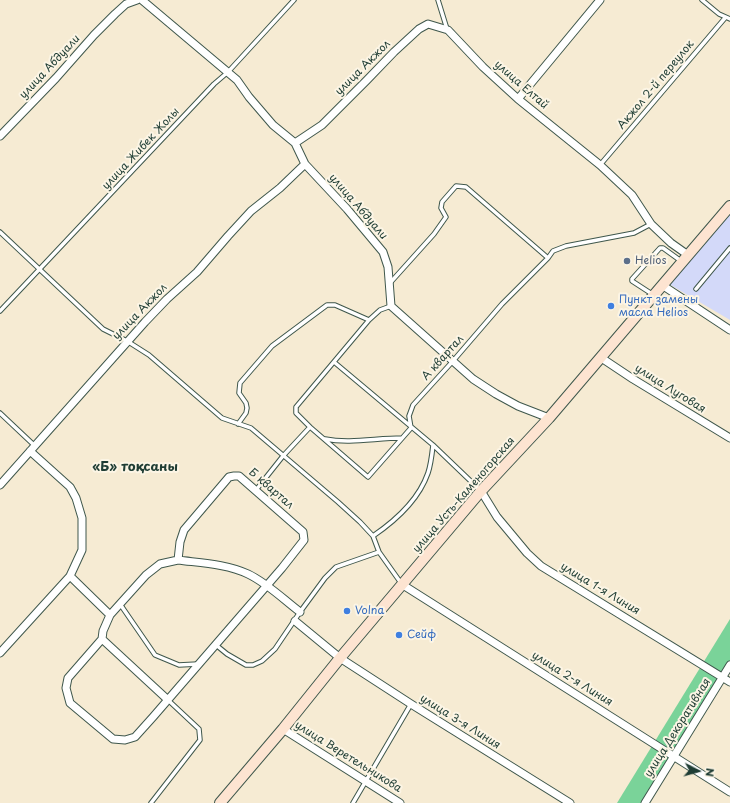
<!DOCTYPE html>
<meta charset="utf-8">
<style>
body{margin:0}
#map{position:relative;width:730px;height:803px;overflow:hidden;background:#f6ebd3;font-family:"Playpen Sans",sans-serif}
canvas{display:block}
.north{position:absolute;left:678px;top:751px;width:40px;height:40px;-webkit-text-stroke:3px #fcf5e5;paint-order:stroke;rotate:96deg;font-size:11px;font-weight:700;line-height:16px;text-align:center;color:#1f3d34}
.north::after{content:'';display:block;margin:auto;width:14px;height:18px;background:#1f3d34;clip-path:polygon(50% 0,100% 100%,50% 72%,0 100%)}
</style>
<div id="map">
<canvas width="730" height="803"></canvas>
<div class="north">N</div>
</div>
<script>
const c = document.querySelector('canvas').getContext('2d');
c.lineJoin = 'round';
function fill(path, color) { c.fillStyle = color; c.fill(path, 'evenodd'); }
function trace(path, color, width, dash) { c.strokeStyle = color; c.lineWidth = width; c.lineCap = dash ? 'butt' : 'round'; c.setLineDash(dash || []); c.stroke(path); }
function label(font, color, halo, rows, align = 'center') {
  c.font = font + ' "Playpen Sans",sans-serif'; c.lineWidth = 4; c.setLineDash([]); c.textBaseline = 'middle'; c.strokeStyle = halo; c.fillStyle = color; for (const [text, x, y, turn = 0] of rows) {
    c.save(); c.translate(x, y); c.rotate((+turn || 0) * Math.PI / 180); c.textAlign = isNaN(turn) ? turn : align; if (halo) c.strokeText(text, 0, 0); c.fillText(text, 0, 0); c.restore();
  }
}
const built = new Path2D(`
 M730,212V320L669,284Z`);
const green = new Path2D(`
 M730,619V662L643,803H617Z`);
const lane = new Path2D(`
 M438,0L447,29
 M702,0L719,14L730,19
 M600,165L725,18
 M0,232L103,329L127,341L149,355L222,418L251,428L338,502L360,522L373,536L379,552L401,583
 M390,283L434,234L446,217L441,208L442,202L456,186L466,187L548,258
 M696,289L730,248
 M652,294L632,281V279L660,248H663L681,261
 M391,306L380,310L369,320L296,407V413L310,427L368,477L411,428L409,416L413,405L453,361L502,304L548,258L553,251L566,246L634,233L651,224
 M0,311L214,84L228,72L294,0
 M334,362L433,445L480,490
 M0,413L35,446
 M238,424L246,413L247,408L246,403L239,393L240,383L272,346L327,305H335L369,320
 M325,439C350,444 376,438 402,438
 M256,490L283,456L310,427
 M373,536C395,521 419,499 428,473C431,464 432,454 433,445
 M120,604L155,655L179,665L198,664
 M216,645L227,654L246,665H253L262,661L275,649L300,612L325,578L336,567L379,552
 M151,803L200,740L199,729L168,700
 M353,803L411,704`);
const street = new Path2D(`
 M142,0L237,80L249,97L273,125L295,143L305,164L347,209L383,252L388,267L391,306L473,379L496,394L518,406L549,418
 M518,99L600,0
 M0,136L56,78L94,35L115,14L126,4L137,0
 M295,143L322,125L367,80L394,52L419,29L428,24L448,30L483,67L518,99L600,165L632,195L651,224L671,243L688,255
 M662,285L730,330
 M600,357L633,379L730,438
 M234,476H239L303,532L304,540L282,568L153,717L135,737L125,740L113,739L70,703L66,688L68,678L102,639L103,631L110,615L146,575L160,564L178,560L180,542L184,530L229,477Z
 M0,485L145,322L167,299L197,272L228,236L251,211L280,188L305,164
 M481,491L497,517L527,553L541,566L730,682
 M178,560C201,563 227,564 248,574C267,583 283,599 300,612
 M70,576L110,615
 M403,585L730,792
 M295,621L340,658L411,704L570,803
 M102,639L168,700
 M0,653L70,576L82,550V518L76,498L70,487L30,451
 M283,729L400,803
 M645,803L730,665`);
const secondary = new Path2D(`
 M220,803L283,729L340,658L481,491L549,418L730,206`);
const markers = [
 [627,261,4,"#5c6f8a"],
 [611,306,4,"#3f7fe0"],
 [347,611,4,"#3f7fe0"],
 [399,635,4,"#3f7fe0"]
];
const streetNames = [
 ["улица Абдуали",50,67,-47],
 ["улица Акжол",363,68,-45],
 ["улица Елтай",521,85,41],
 ["Акжол 2-й переулок",656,85,-50],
 ["улица Жибек Жолы",141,149,-47],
 ["улица Абдуали",358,207,49],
 ["улица Акжол",140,312,-46],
 ["А квартал",443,358,-48],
 ["улица Луговая",670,389,32],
 ["Б квартал",271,489,41],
 ["улица Усть-Каменогорская",464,495,-49],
 ["улица 1-я Линия",600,589,31],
 ["улица 2-я Линия",572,679,32],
 ["улица 3-я Линия",460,722,32],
 ["улица Декоративная",678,728,-58],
 ["улица Веретельникова",348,757,32]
];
const serviceNames = [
 ["Helios",635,261]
];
const shopNames = [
 ["Пункт замены",619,300],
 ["масла Helios",619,313],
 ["Volna",355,611],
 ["Сейф",407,635]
];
const quarterNames = [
 ["«Б» тоқсаны",135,467]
];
fill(built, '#d3d9f9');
fill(green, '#7ad399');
trace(lane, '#3f574c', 5.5);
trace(street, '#3f574c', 9);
trace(secondary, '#3f574c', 12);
trace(lane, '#fff', 3.5);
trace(street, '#fff', 7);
trace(secondary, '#fde4d1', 10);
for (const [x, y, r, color] of markers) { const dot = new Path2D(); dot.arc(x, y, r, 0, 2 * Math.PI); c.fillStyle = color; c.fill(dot); trace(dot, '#fcf5e5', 1.5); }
label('11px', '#1f3d34', '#fcf5e5', streetNames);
label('11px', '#4e5e75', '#fcf5e5', serviceNames, 'left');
label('11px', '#366cbe', '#fcf5e5', shopNames, 'left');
label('bold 13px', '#1f3d34', '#fcf5e5', quarterNames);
</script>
